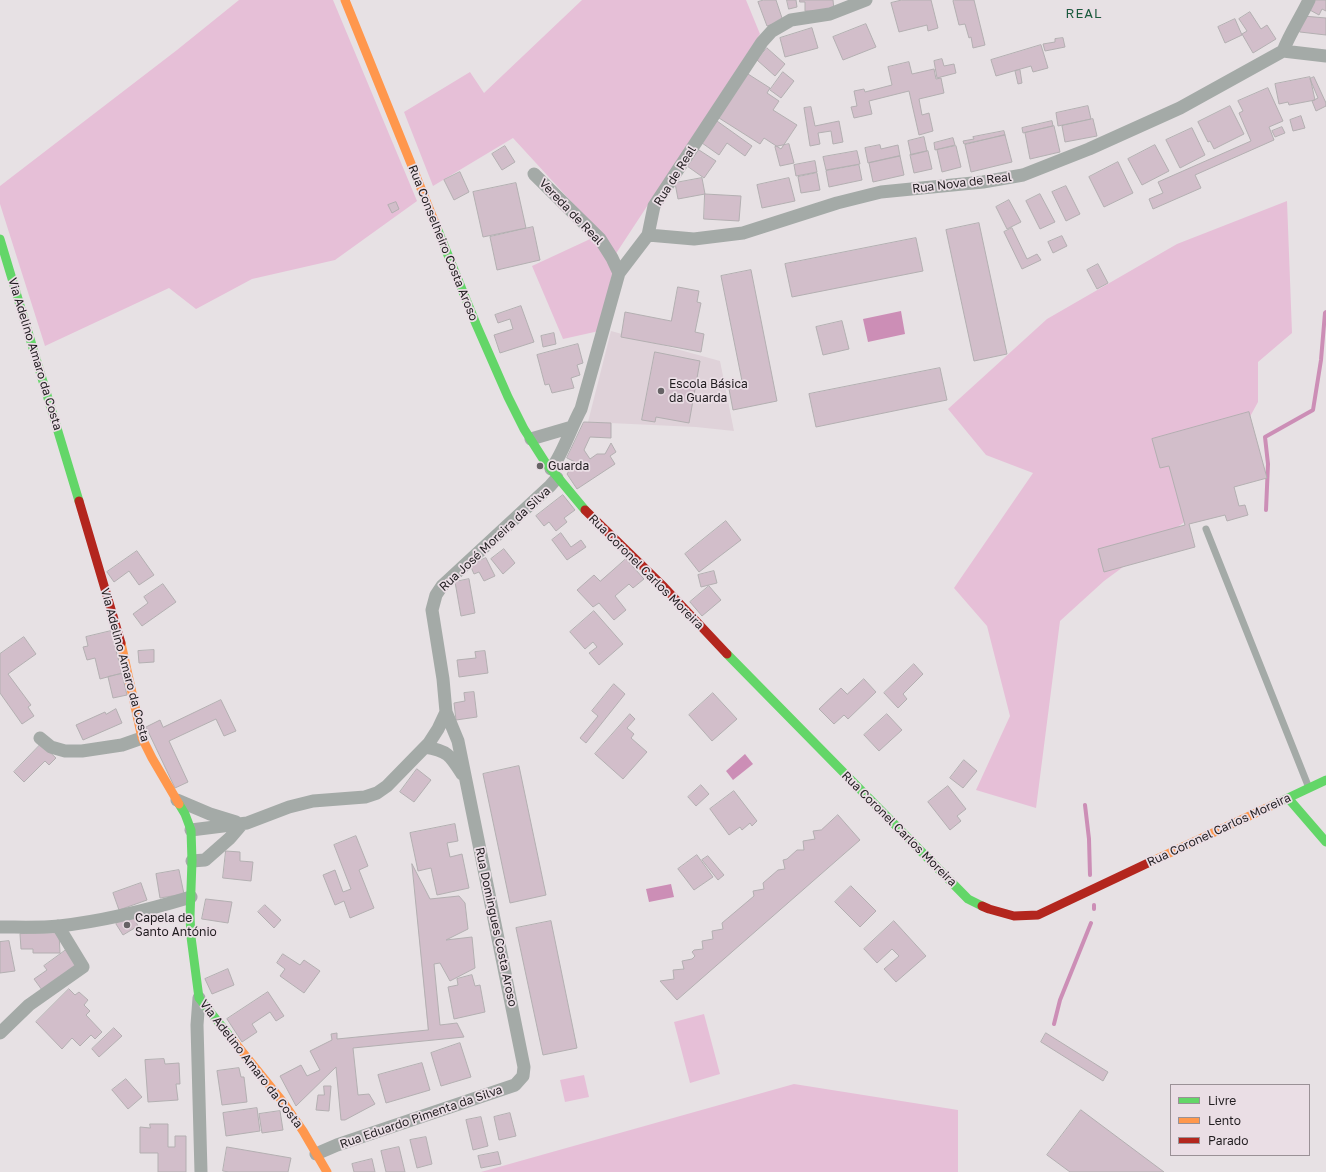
<!DOCTYPE html>
<meta charset="utf-8">
<style>
body{margin:0}
#map{position:relative;width:1326px;height:1172px;overflow:hidden;background:#e7e1e4;font-family:"Golos Text",sans-serif}
canvas{display:block}
.legend{position:absolute;left:1170px;top:1084px;width:140px;height:72px;box-sizing:border-box;background:#eadee5;border:1px solid #9a9196;margin:0;padding:5px 7px;list-style:none;font-size:12px;color:#211d20}
.legend li{display:flex;align-items:center;gap:8px;height:20px}
.legend b{width:20px;border:1px solid #9a9196}
</style>
<div id="map">
<canvas width="1326" height="1172"></canvas>
<ul class="legend">
<li><b style="height:5px;background:#63d668"></b>Livre</li>
<li><b style="height:5px;background:#ff974d"></b>Lento</li>
<li><b style="height:5px;background:#b3261e"></b>Parado</li>
</ul>
</div>
<script>
const c = document.querySelector('canvas').getContext('2d');
c.lineJoin = 'round';
function fill(path, color) { c.fillStyle = color; c.fill(path, 'evenodd'); }
function trace(path, color, width, dash) { c.strokeStyle = color; c.lineWidth = width; c.lineCap = dash ? 'butt' : 'round'; c.setLineDash(dash || []); c.stroke(path); }
function label(font, color, halo, rows, align = 'center') {
  c.font = font + ' "Golos Text",sans-serif'; c.lineWidth = 3.5; c.setLineDash([]); c.textBaseline = 'middle'; c.strokeStyle = halo; c.fillStyle = color; for (const [text, x, y, turn = 0] of rows) {
    c.save(); c.translate(x, y); c.rotate((+turn || 0) * Math.PI / 180); c.textAlign = isNaN(turn) ? turn : align; if (halo) c.strokeText(text, 0, 0); c.fillText(text, 0, 0); c.restore();
  }
}
const built = new Path2D(`
 M611,331L720,361L734,431L696,427L588,422Z`);
const green = new Path2D(`
 M239,0H333L417,201L335,260L252,279L196,309L169,288L45,346L0,204V186L177,50Z
 M582,0H746L760,34L617,252L599,331L563,339L532,266L601,234L513,138L433,186L404,112L470,72L484,93Z
 M1287,201L1292,333L1258,362V402L1198,512L1104,581L1060,621L1036,808L976,790L1010,716L987,626L954,588L1033,473L986,455L948,409L1047,319L1177,244Z
 M704,1014L720,1074L690,1083L674,1022Z
 M584,1075L589,1097L565,1102L560,1080Z
 M794,1084L958,1110V1172H481Z`);
const water = new Path2D(`
 M901,311L905,334L868,342L863,319Z
 M745,754L753,764L733,780L726,771Z
 M671,884L674,897L649,902L646,889Z`);
const stream = new Path2D(`
 M1266,510L1268,464L1265,437L1313,410L1321,360L1325,313L1326,312
 M1085,805L1089,839L1090,875
 M1094,909V905
 M1054,1024L1060,1000L1091,923`);
const building = new Path2D(`
 M764,0H776L783,21L767,26L758,2Z
 M787,0H796L797,7L789,9Z
 M800,0H833L834,10L805,11V2H800Z
 M902,0H931L938,28L928,31L927,25L899,32L891,3Z
 M955,0H974L985,45L973,48L971,37L969,38L965,24L959,25L953,1Z
 M1313,0H1326V11L1322,9L1319,15L1308,9Z
 M1250,12L1261,29L1267,25L1276,39L1253,53L1242,34L1247,31L1239,19Z
 M1303,16L1326,18V35L1300,32Z
 M1235,19L1242,35L1225,43L1218,27Z
 M866,24L876,47L843,60L833,37Z
 M812,28L818,48L785,57L780,38Z
 M1063,38L1065,47L1045,51L1043,44L1055,42V39Z
 M1041,45L1048,68L1033,72L1031,66L996,76L991,60Z
 M767,48L785,64L775,76L757,60Z
 M942,59L944,66L954,64L956,73L937,78L934,61Z
 M909,62L912,74L934,69L936,79L941,78L944,93L919,99L922,115L929,113L933,131L919,135L909,91L869,101L872,114L854,118L851,107L857,106L854,91L864,89L865,92L892,85L888,67Z
 M1020,70L1022,83L1018,84L1015,71Z
 M783,72L794,81L781,98L770,90Z
 M748,74L770,88L767,93L779,101L773,110L797,125L781,149L764,138L760,144L719,118Z
 M1310,77L1315,100L1289,105L1288,102L1279,104L1275,84Z
 M1314,77L1326,103V106L1316,111L1312,101L1318,98L1310,79Z
 M1268,88L1283,121L1269,127L1274,140L1195,175L1201,188L1153,209L1149,199L1163,193L1158,182L1251,141L1239,113L1243,111L1238,101Z
 M1088,106L1091,119L1058,126L1056,113Z
 M1230,106L1244,134L1214,149L1210,141L1208,142L1198,122Z
 M811,107L815,126L839,121L843,142L833,144L831,131L818,133L820,144L810,146L804,108Z
 M1301,116L1305,128L1293,131L1290,120Z
 M1093,119L1097,136L1065,142L1062,126Z
 M717,121L752,146L745,156L727,143L719,155L702,143Z
 M1052,121L1053,126L1023,133L1022,128Z
 M1054,126L1060,152L1030,159L1025,133Z
 M1282,127L1285,133L1275,137L1272,131Z
 M1192,128L1205,155L1180,168L1166,140Z
 M1004,131L1005,135L964,144L963,141L974,139L973,137Z
 M1005,135L1012,162L971,172L965,145Z
 M924,137L927,151L911,155L908,141Z
 M953,138L955,145L935,150L934,143Z
 M789,144L794,163L780,166L775,147Z
 M880,145L881,149L898,145L900,156L868,163L865,148Z
 M1155,145L1169,171L1142,185L1128,159Z
 M505,146L515,162L502,170L492,154Z
 M956,146L961,167L942,172L937,150Z
 M699,150L716,161L704,178L687,166Z
 M857,151L860,164L826,170L823,157Z
 M928,151L932,169L914,173L910,155Z
 M900,156L904,175L873,182L869,163Z
 M815,161L817,172L796,176L794,165Z
 M1118,162L1133,193L1104,207L1089,177Z
 M859,165L862,180L829,187L826,171Z
 M460,172L469,192L454,200L444,180Z
 M817,173L820,190L801,193L798,177Z
 M702,178L705,194L678,199L675,183Z
 M789,178L795,201L762,208L757,185Z
 M516,183L526,228L483,237L473,192Z
 M1066,186L1080,214L1066,221L1052,192Z
 M705,194L741,196L739,221L704,219Z
 M1040,194L1055,222L1040,229L1026,201Z
 M1009,200L1021,222L1007,229L996,207Z
 M396,202L399,209L392,213L388,205Z
 M979,223L1007,354L974,361L946,230Z
 M533,227L540,260L497,270L490,237Z
 M1012,228L1027,259L1037,254L1041,260L1022,269L1004,232Z
 M1062,236L1067,246L1053,253L1048,242Z
 M916,238L923,271L792,297L785,264Z
 M1098,264L1108,283L1097,289L1087,270Z
 M751,270L777,401L733,410L729,389L743,386L721,276Z
 M678,287L699,291L697,302L701,303L695,332L704,334L701,352L621,337L625,312L671,321Z
 M521,306L534,342L500,353L494,335L513,329L510,319L498,323L495,315Z
 M842,321L849,349L823,355L816,327Z
 M554,333L556,344L543,347L541,336Z
 M578,344L583,363L577,365L580,375L571,378L574,388L552,393L549,384L545,385L537,355Z
 M655,352L700,361L689,423L656,417L655,422L642,420Z
 M940,368L947,400L816,427L809,394Z
 M1249,412L1267,478L1234,487L1239,506L1245,505L1248,515L1227,521L1225,515L1189,524L1195,547L1104,572L1098,549L1185,525L1169,466L1160,468L1152,439Z
 M584,422L611,423V438L590,437L584,450L590,459L597,454H605L611,443L616,452L610,456L615,464L577,489L567,474L569,471L579,464L567,458Z
 M563,495L575,510L564,518L567,522L556,531L549,522L544,526L536,516Z
 M726,521L741,540L699,572L685,554Z
 M561,533L571,547L581,540L586,547L567,560L552,540Z
 M504,549L515,563L503,574L491,559Z
 M137,551L154,575L139,585L129,571L114,582L107,572Z
 M486,558L495,576L484,581L479,572L474,574L470,565Z
 M626,559L644,579L633,588L629,584L615,596L626,610L614,620L599,603L593,607L577,590L594,575L600,581Z
 M714,571L717,583L701,587L698,575Z
 M469,579L475,613L461,616L455,582Z
 M163,584L176,602L142,626L133,614L148,603L144,597Z
 M709,586L721,600L702,616L690,602Z
 M594,611L623,644L599,665L589,653L597,647L593,642L585,649L570,632Z
 M111,631L122,673L100,679L95,658L87,660L83,647L88,646L86,637Z
 M24,637L36,654L8,674L31,705L28,707L34,716L22,724L0,693V654Z
 M154,650V662L139,663L138,651Z
 M485,651L488,673L459,677L457,660L476,658L475,652Z
 M914,664L923,674L903,694L907,699L898,708L884,693Z
 M122,674L127,695L113,698L108,677Z
 M864,679L876,692L848,719L844,715L834,724L819,709L841,688L847,694Z
 M614,684L625,694L586,743L580,738L598,716L592,711Z
 M474,692L477,717L456,720L454,703L465,701L464,693Z
 M713,693L737,719L712,741L689,715Z
 M221,700L236,731L224,736L216,719L169,741L188,782L175,788L146,727L160,720L163,727Z
 M116,709L122,723L83,740L76,725L105,712L106,714Z
 M630,714L635,719L627,728L634,734L631,738L647,752L623,779L595,754Z
 M887,714L902,730L879,751L864,735Z
 M41,744L56,758L49,765L45,761L24,782L14,772Z
 M964,760L977,771L963,788L950,778Z
 M519,766L546,895L510,903L483,774Z
 M417,769L431,780L414,802L400,792Z
 M701,785L709,794L696,806L688,797Z
 M948,786L966,809L957,816L961,821L950,830L928,802Z
 M734,791L757,821L752,826L750,823L742,830L740,827L729,835L710,809Z
 M838,815L860,840L677,1000L660,981L674,979L673,970L684,969L682,961L692,959L695,956L692,952L694,950L703,949L702,941L713,939L712,931L723,929L722,923L754,896L753,891L764,889L763,883L778,870L785,869L783,860L787,859L797,850H804L803,841L815,839L813,831L821,830Z
 M455,824L458,841L447,843L450,857L462,854L469,888L437,895L431,868L418,871L410,833Z
 M356,836L368,866L359,870L374,908L350,918L344,901L335,905L323,875L335,870L343,892L351,889L334,845Z
 M226,851L240,852V861L253,862L251,881L223,878Z
 M697,855L713,877L694,890L678,869Z
 M708,856L724,875L718,880L702,860Z
 M412,864L430,899L459,896L465,903L468,929L446,940L472,937L475,968L450,981L440,963L434,964L440,1025L457,1023L464,1037L353,1048L358,1095L369,1094L375,1104L345,1120H341L336,1067L296,1106L280,1076L301,1065L307,1076L320,1070L310,1051L332,1040L331,1034L337,1033V1039L428,1030Z
 M179,870L184,894L160,898L156,874Z
 M141,883L147,900L119,910L113,893Z
 M851,886L876,911L860,927L835,902Z
 M206,899L232,902L228,923L202,919Z
 M265,905L281,920L274,928L258,912Z
 M132,914L138,926L123,935L116,924Z
 M551,921L577,1048L543,1055L516,928Z
 M894,921L926,956L896,982L884,969L899,956L892,949L877,963L864,949Z
 M59,933L60,953H33V949H21L20,934Z
 M9,941L15,971L0,973V942Z
 M66,950L76,965L42,990L34,979L47,970L44,966Z
 M283,954L300,965L304,960L320,971L304,993L280,976L285,969L277,963Z
 M228,969L234,985L212,994L205,979Z
 M472,975L475,986L480,985L485,1012L454,1019L448,987L458,985L457,979Z
 M69,989L75,995L79,992L88,1000L84,1005L90,1011L86,1015L102,1032L95,1039L91,1035L80,1046L72,1038L62,1049L36,1022Z
 M268,992L284,1016L276,1021L270,1012L252,1024L257,1032L242,1042L227,1019Z
 M114,1028L122,1036L99,1057L92,1049Z
 M1046,1033L1108,1072L1103,1081L1041,1042Z
 M460,1043L471,1077L441,1086L431,1053Z
 M164,1059L165,1064L179,1063L180,1084H176L178,1100L148,1102L145,1060Z
 M422,1063L430,1090L386,1103L378,1075Z
 M239,1068L241,1077H244L247,1102L222,1105L217,1071Z
 M126,1079L142,1097L128,1109L112,1090Z
 M324,1086H331L329,1111L316,1110L318,1095H324Z
 M257,1108L260,1131L226,1136L223,1113Z
 M1081,1110L1164,1172H1070L1047,1155Z
 M280,1111L283,1130L262,1133L259,1114Z
 M510,1113L516,1136L499,1140L494,1117Z
 M481,1117L488,1146L473,1150L466,1120Z
 M150,1124H168V1147H175V1136H186V1172H158V1153H140V1127L150,1128Z
 M426,1137L432,1164L417,1168L410,1140Z
 M227,1147L291,1158L288,1172H229L223,1171Z
 M399,1147L405,1172H386L381,1151Z
 M498,1152L501,1164L481,1168L478,1156Z
 M372,1159L375,1172H354L352,1164Z`);
const lane = new Path2D(`
 M1206,529L1309,788`);
const street = new Path2D(`
 M1283,51C1290,33 1301,17 1309,0
 M534,174L600,239L612,258L619,273
 M648,235L694,239L743,233L837,203L881,192L983,182L1023,175L1089,149L1180,108L1283,51L1326,56
 M531,439L572,427
 M551,469C563,454 571,427 581,409L619,273L648,235L654,206L762,42L772,31L791,20L830,14L866,0
 M40,738L51,747L65,751H82L122,745L142,738
 M425,747C448,751 450,755 462,774
 M177,800L210,814L236,822
 M191,830L247,823L289,807L313,801L365,797L377,793L387,786L429,743L438,729L446,712L443,679L432,610L436,595L442,586L550,486L557,478
 M192,861L205,860L230,838L242,824
 M0,927C19,927 39,928 59,926C104,921 148,910 191,897
 M199,998L197,1025L201,1172
 M0,1033L29,1005L83,967L58,926
 M316,1154L337,1145L515,1085L523,1076L524,1067L458,741L446,712`);
const fast = new Path2D(`
 M437,228L476,324L508,397L524,429L545,462L585,510
 M0,239L79,501
 M727,654L968,899L982,906
 M1288,798L1326,842
 M179,804L185,814L191,830L192,861L190,916L191,937L199,998L232,1039
 M1273,805L1326,780`);
const slow = new Path2D(`
 M345,0L437,228
 M121,643L142,738L152,758L179,804
 M1148,863L1273,805
 M232,1039L283,1102L303,1131L327,1172`);
const jam = new Path2D(`
 M79,501L121,643
 M585,510L664,587L727,654
 M982,906L989,909L1014,916L1038,915L1148,863`);
const markers = [
 [661,391,4,"#666265"],
 [540,466,4,"#666265"],
 [127,925,4,"#666265"]
];
const streetNames = [
 ["Rua de Real",675,176,-58],
 ["Rua Nova de Real",962,183,-7],
 ["Vereda de Real",571,212,46],
 ["Rua Conselheiro Costa Aroso",443,243,68],
 ["Via Adelino Amaro da Costa",35,354,73],
 ["Rua José Moreira da Silva",495,539,-43],
 ["Rua Coronel Carlos Moreira",646,572,45],
 ["Via Adelino Amaro da Costa",125,665,75],
 ["Rua Coronel Carlos Moreira",899,829,45],
 ["Rua Coronel Carlos Moreira",1219,830,-25],
 ["Rua Domingues Costa Aroso",496,927,78],
 ["Via Adelino Amaro da Costa",251,1064,52],
 ["Rua Eduardo Pimenta da Silva",421,1117,-19]
];
const poiNames = [
 ["Escola Básica",669,384],
 ["da Guarda",669,398],
 ["Guarda",548,466],
 ["Capela de",135,918],
 ["Santo António",135,932]
];
const neighbourhoodNames = [
 ["REAL",1084,14]
];
fill(built, '#dfd2d9');
fill(green, '#e6bfd7');
fill(water, '#cc8eb6');
trace(stream, '#cc8eb6', 4);
fill(building, '#d2beca');
trace(building, '#b3afb1', 1);
trace(lane, '#a4aaa7', 7);
trace(street, '#a4aaa7', 13);
trace(fast, '#63d668', 9);
trace(slow, '#ff974d', 9);
trace(jam, '#b3261e', 9);
for (const [x, y, r, color] of markers) { const dot = new Path2D(); dot.arc(x, y, r, 0, 2 * Math.PI); c.fillStyle = color; c.fill(dot); trace(dot, '#eadee5', 1.5); }
label('12px', '#211d20', '#eadee5', streetNames);
label('12px', '#211d20', '#eadee5', poiNames, 'left');
c.letterSpacing = '1px';
label('13px', '#1c5b3e', '#eadee5', neighbourhoodNames);
c.letterSpacing = '0px';
</script>
